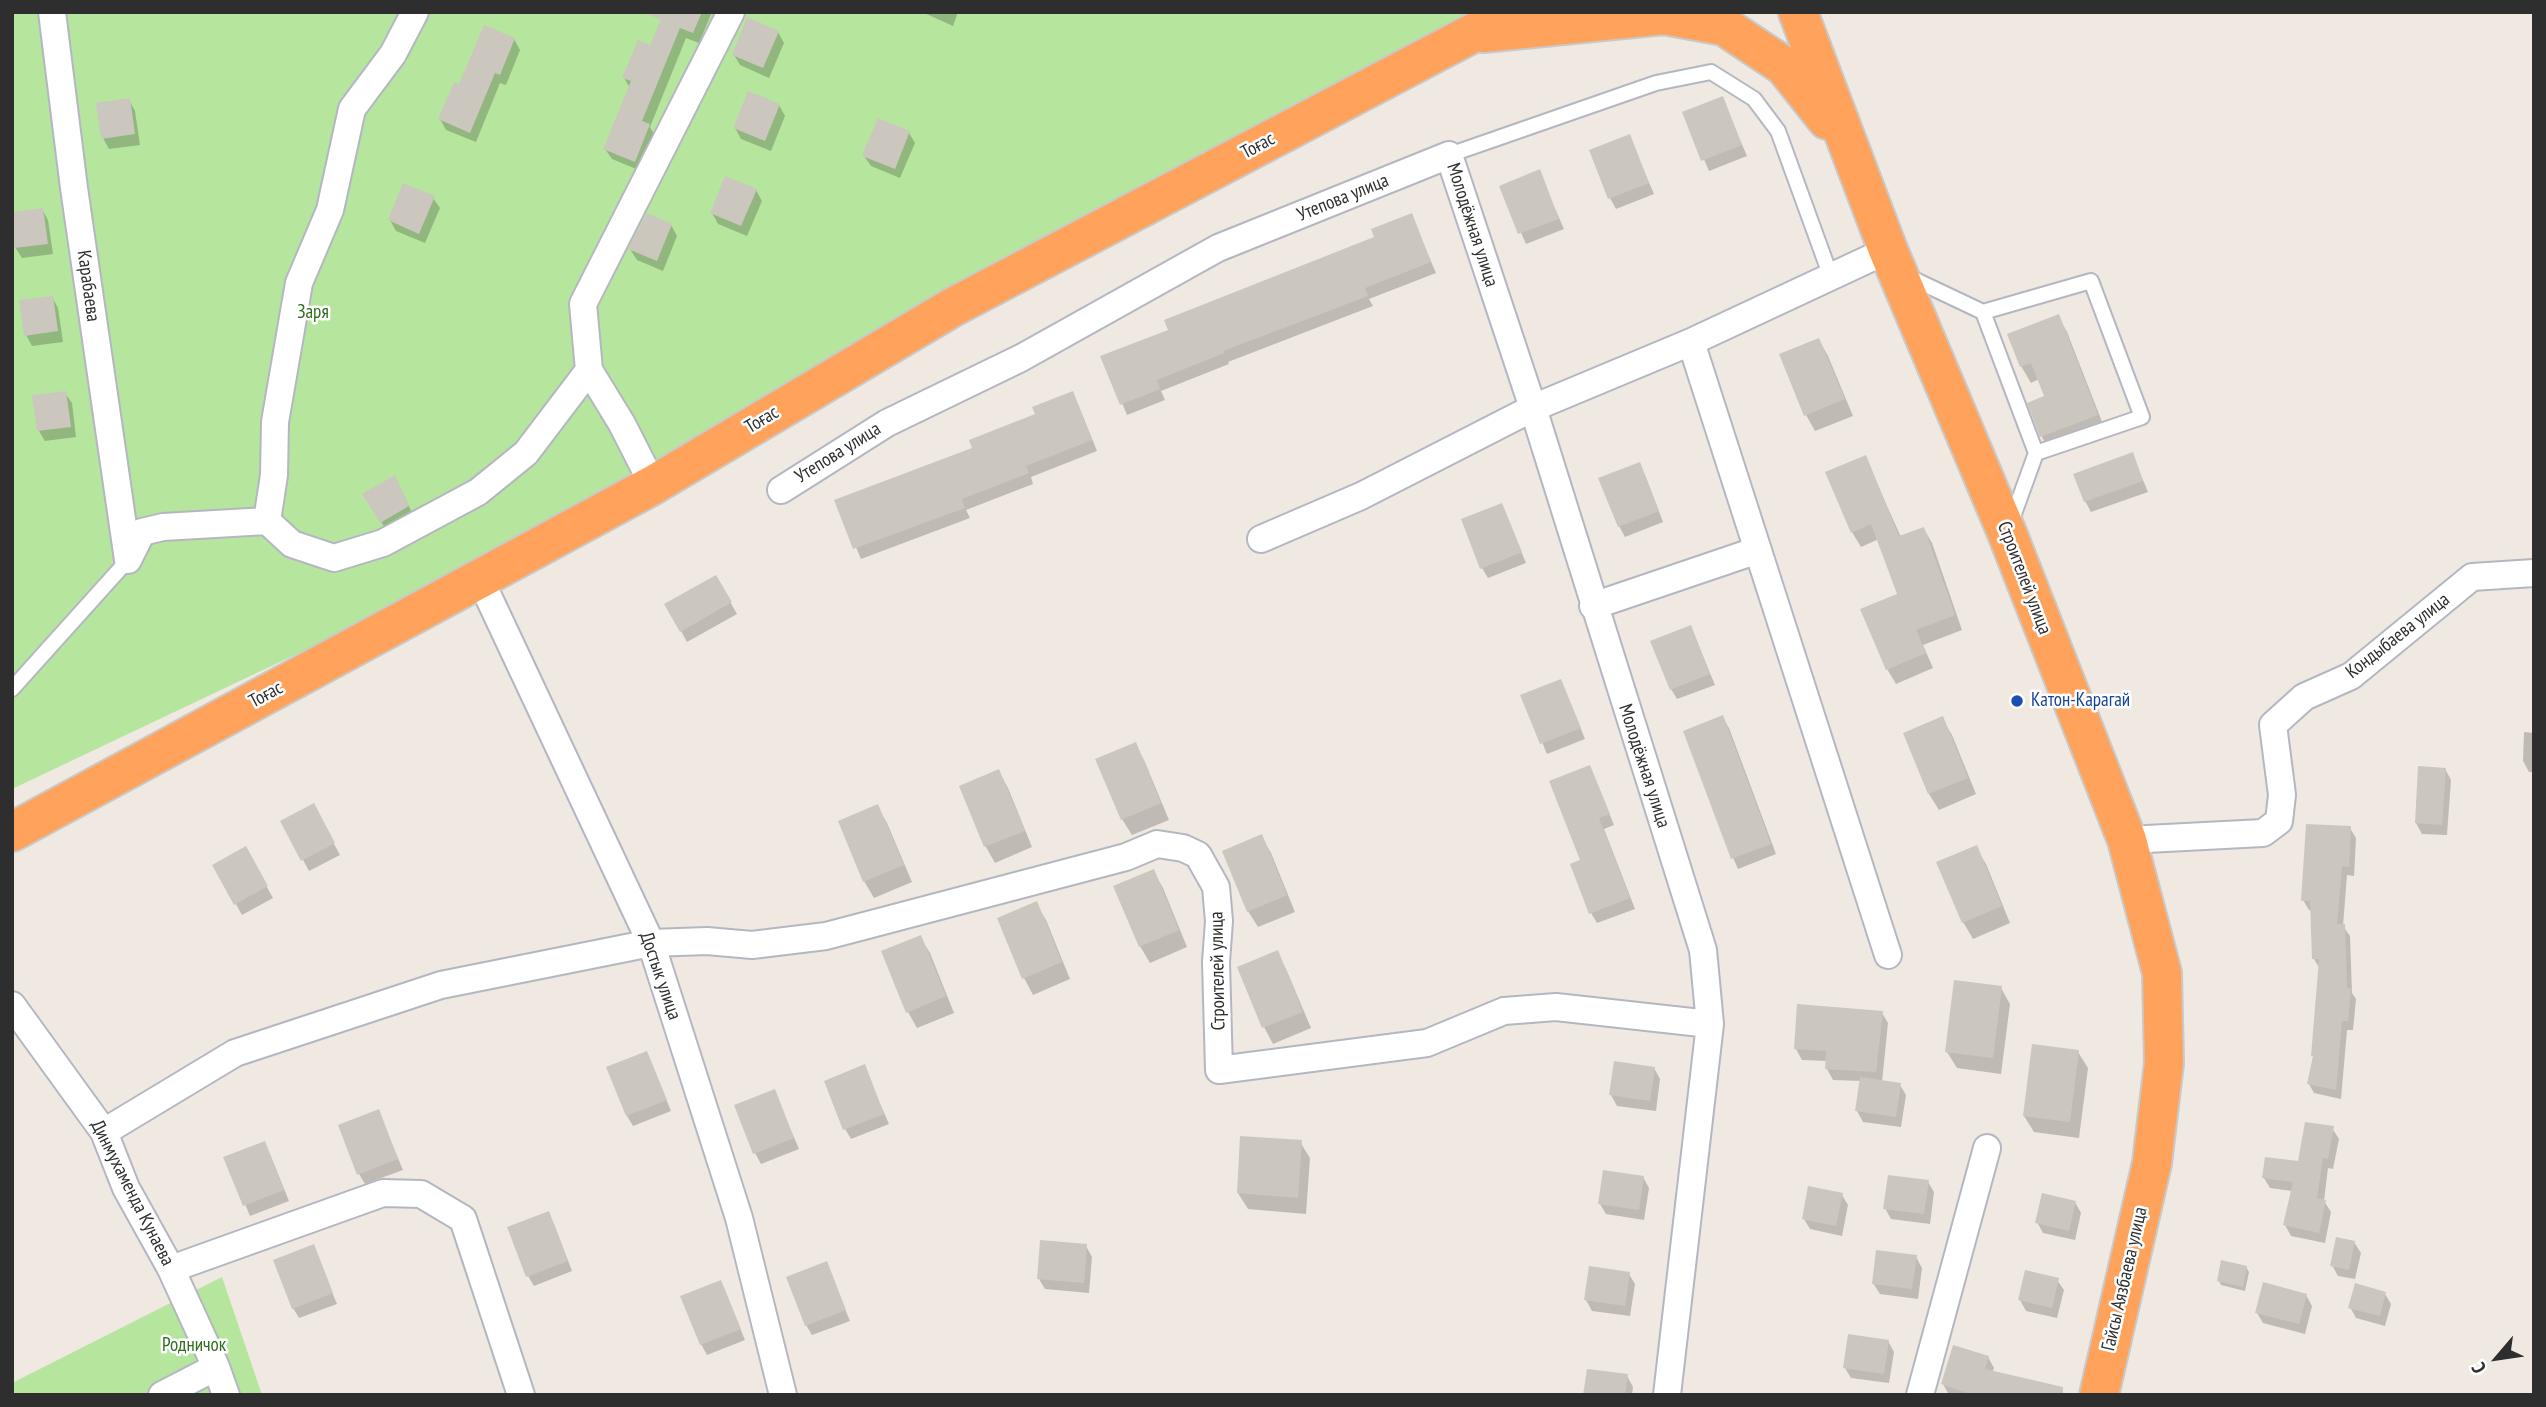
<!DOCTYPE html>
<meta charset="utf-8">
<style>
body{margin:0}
#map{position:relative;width:2546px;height:1407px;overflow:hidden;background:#efe9e1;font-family:"PT Sans Narrow",sans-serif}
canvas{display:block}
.frame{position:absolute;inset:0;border:14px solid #2e2e2e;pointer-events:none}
.north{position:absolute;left:2462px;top:1323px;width:70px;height:70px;-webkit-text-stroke:5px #fff;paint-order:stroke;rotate:241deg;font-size:19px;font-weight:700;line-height:28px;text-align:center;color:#2e2e2e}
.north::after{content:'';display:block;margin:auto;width:24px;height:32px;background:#2e2e2e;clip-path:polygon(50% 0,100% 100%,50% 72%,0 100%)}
</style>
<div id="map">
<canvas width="2546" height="1407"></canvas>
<div class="frame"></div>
<div class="north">С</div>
</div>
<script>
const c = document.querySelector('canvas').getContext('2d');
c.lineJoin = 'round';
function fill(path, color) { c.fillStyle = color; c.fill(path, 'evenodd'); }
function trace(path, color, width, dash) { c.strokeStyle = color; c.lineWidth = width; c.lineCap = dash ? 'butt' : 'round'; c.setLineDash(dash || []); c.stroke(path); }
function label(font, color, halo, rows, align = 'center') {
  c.font = font + ' "PT Sans Narrow",sans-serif'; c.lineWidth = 5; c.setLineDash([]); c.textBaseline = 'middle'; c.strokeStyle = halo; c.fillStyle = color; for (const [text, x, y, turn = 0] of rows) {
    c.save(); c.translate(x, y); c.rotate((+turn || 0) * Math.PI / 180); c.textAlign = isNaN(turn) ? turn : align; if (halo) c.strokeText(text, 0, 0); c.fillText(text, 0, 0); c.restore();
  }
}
const green = new Path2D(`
 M12,12H1513L653,485L12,789Z
 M222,1277L262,1395H12V1383Z`);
const shadow = new Path2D(`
 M666,12H712L699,43L686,38L650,127L655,136L641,171L612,159L605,149L630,88L624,78L651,48Z
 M922,12H958L953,26Z
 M778,32L784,43L769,78L740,65L734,55Z
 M514,39L520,50L506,85L500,83L476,142L446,130L440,119Z
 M1722,98L1747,156L1709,171L1684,113Z
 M129,100L135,111L140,145L109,149L103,138Z
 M779,105L785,116L771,151L741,139L735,128Z
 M909,133L915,143L900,178L871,166L864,156Z
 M1629,136L1654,194L1616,209L1610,198Z
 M1539,172L1564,229L1526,244L1501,187Z
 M756,190L762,201L747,236L718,224L712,213Z
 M433,198L440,208L425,243L396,231L390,220Z
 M42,209L48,220L53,254L22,258L15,247L12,213Z
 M1411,215L1436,273L1369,299L1373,306L1228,362L1229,364L1161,391L1165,400L1127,415L1103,357L1170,331L1376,237Z
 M671,225L677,236L663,271L637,260L630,249Z
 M52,297L58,308L63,342L32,346L26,335Z
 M2058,316L2067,332L2106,432L2051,453L2042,437L2030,404L2046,397L2039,379L2031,383L2021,366Z
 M1819,340L1828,356L1853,416L1815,431L1806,415Z
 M65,393L72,403L76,437L45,441L39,431Z
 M1078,404L1097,451L1031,477L1033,484L966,510L970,518L861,559L836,501L974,449Z
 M2132,454L2148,492L2091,512L2085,501Z
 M1865,457L1901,537L1924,529L1932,543L1962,630L1923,645L1933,668L1896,684L1887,669L1899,595L1879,539L1861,547L1852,532Z
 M1645,475L1663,522L1625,537L1619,526Z
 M400,487L414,517L388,533L365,495Z
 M1502,506L1526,563L1488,578L1482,568Z
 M716,577L737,614L687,642L667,605Z
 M1691,627L1715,685L1677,699L1671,689Z
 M1561,681L1585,739L1547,754L1523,696Z
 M1723,718L1729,728L1776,854L1738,869L1713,811Z
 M1942,719L1952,735L1976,794L1939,810L1929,794L1905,734Z
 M2524,732L2534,733V772H2529L2523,761Z
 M1135,744L1144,760L1169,820L1132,835L1122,819Z
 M1590,767L1614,825L1604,829L1635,909L1597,923L1591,913L1583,861Z
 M2445,769L2451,780L2447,835L2422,834L2416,823Z
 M999,772L1008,788L1032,847L995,863L986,847L961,787Z
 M313,805L340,855L309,871L282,821Z
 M877,806L887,823L912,882L874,898L864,881Z
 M2350,828L2356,838L2354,876L2347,875L2343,926L2350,936L2352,993L2356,999L2353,1030H2347L2341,1099L2314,1093L2309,1084L2314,1058L2320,969L2314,959L2312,910H2309L2303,900Z
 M1261,836L1271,853L1295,912L1258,927L1248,911Z
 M245,848L273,898L242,915L214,865Z
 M1976,848L1986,864L2010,923L1973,939L1963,922Z
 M1153,871L1163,888L1187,947L1150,963L1140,946Z
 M1036,904L1046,920L1070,979L1033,995L1024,978L999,919Z
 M920,937L930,953L954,1013L917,1028L908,1012Z
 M1277,953L1286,969L1311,1028L1273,1044L1264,1027L1240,968Z
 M2001,988L2010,1004L2001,1074L1957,1068L1947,1052Z
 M1882,1013L1888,1023L1882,1082L1900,1085L1906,1095L1901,1127L1863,1122L1857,1111L1861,1081L1833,1080L1827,1069V1061L1802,1060L1796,1049Z
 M2078,1052L2088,1068L2079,1138L2034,1132L2024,1116Z
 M647,1053L671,1111L633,1126L627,1116Z
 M864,1067L889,1124L851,1139L845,1129Z
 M1654,1068L1660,1079L1656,1111L1617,1106L1611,1095Z
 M774,1091L799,1149L761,1164L755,1153Z
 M378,1111L403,1170L365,1184L359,1174Z
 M2332,1128L2339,1139L2333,1169L2328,1168L2324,1201L2331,1212L2325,1243L2291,1236L2285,1225L2292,1191L2270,1188L2264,1178L2300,1163Z
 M1300,1142L1310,1158L1306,1214L1248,1209L1238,1193Z
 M270,1154L289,1201L250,1216L226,1158Z
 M1643,1177L1649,1188L1644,1220L1606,1214L1600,1204Z
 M1928,1182L1934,1192L1930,1224L1891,1219L1885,1208Z
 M1842,1195L1848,1205L1842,1236L1810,1229L1804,1219Z
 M2075,1202L2081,1213L2075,1240L2043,1233L2037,1222Z
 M554,1224L572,1271L534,1286L528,1276Z
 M2354,1242L2361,1253L2355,1279L2338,1276L2332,1265Z
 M313,1246L337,1304L299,1318L293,1308Z
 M1086,1246L1092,1257L1089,1293L1045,1289L1039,1279Z
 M1916,1257L1922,1268L1918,1299L1880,1294L1873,1283Z
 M826,1263L850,1321L812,1335L806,1325Z
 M2246,1267L2249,1272L2245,1291L2221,1285L2219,1281Z
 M1629,1274L1635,1284L1630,1316L1592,1311L1586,1300Z
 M2057,1280L2064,1290L2057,1318L2026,1311L2020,1300Z
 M721,1282L745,1340L707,1355L701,1344Z
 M2385,1294L2391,1304L2385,1326L2356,1318L2350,1307Z
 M2306,1295L2312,1306L2305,1334L2263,1323L2257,1313Z
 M1888,1341L1894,1352L1889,1383L1851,1378L1845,1368Z
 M1988,1357L1994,1368L1992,1373L2038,1395H1949L1943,1384Z
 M1627,1376L1633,1387L1632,1395H1585Z`);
const building = new Path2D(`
 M643,12H702L693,33L680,28L642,121L650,124L635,162L603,149L631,81L622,78L638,40L650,45L661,20Z
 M747,17L779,31L763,68L732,55Z
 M484,25L515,38L500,75L495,73L470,133L438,119L454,82L459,84Z
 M748,91L780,104L765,141L733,128Z
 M1723,96L1742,145L1701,161L1682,112Z
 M130,98L135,134L101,139L96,103Z
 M878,118L910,131L895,169L862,156Z
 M1630,134L1649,183L1608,199L1589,150Z
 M1540,169L1559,219L1518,234L1499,186Z
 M725,176L757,189L741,226L710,213Z
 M403,183L435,196L419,234L388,220Z
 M43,208L48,244L14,248L12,212Z
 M647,213L672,224L657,261L628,249Z
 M1412,213L1431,262L1365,288L1368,296L1223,351L1224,353L1157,380L1160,389L1120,405L1100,356L1168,330L1164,320L1374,237L1371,229Z
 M53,296L58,331L24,336L19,300Z
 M2059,314L2098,415L2040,437L2027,403L2044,396L2031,363L2020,367L2007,334Z
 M1819,338L1845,399L1804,416L1779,354Z
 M66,391L71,427L37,431L32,395Z
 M1073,391L1092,440L1026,466L1029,473L962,499L965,508L853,549L834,500L972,448L969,440L1035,414L1032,407Z
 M2133,452L2143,481L2084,502L2073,474Z
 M1866,455L1899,536L1924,527L1955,615L1916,630L1926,653L1886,670L1860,609L1897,594L1871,524L1851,533L1825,472Z
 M1640,462L1659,511L1618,527L1598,478Z
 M395,475L409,506L380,523L362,494Z
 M1502,503L1522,552L1480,569L1461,519Z
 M716,575L732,602L680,632L664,604Z
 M1691,625L1710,674L1670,690L1650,641Z
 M1561,679L1581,728L1540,744L1520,695Z
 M1723,715L1771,844L1731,859L1683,731Z
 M1943,716L1968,778L1928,794L1903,733Z
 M1136,742L1161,803L1121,820L1095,759Z
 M1590,765L1610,814L1599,818L1630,898L1589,914L1570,864L1580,860L1549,781Z
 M2418,766L2446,768L2442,825L2415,823Z
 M999,769L1025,831L984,847L959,786Z
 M314,803L335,843L301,861L280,821Z
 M878,804L904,865L863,882L838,821Z
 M2306,824L2351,826L2349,867L2342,866L2337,924H2345L2347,988H2351L2348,1021H2342L2336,1090L2307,1084L2313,1056H2311L2319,959H2312L2310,901H2301Z
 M1262,834L1287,895L1247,912L1222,851Z
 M1977,845L2002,906L1962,923L1936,862Z
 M246,846L268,886L234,905L212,865Z
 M1154,869L1179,930L1139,947L1113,886Z
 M1037,901L1062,962L1022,979L997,918Z
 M921,935L946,996L906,1013L881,951Z
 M1278,950L1303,1012L1262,1028L1237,967Z
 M1954,980L2002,986L1993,1058L1945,1052Z
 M1797,1004L1883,1011L1876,1072L1825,1069L1826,1051L1794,1049Z
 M2032,1044L2079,1050L2070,1122L2023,1116Z
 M647,1051L667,1100L626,1116L606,1067Z
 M1614,1061L1655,1067L1650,1101L1609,1095Z
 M865,1064L884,1114L843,1130L824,1081Z
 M1860,1077L1901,1083L1896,1117L1855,1111Z
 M775,1089L794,1138L753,1154L734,1105Z
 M379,1109L398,1159L357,1175L338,1125Z
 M2305,1122L2334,1126L2328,1159L2323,1158L2317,1198L2326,1200L2319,1233L2283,1225L2293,1182L2262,1178L2265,1157L2298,1161Z
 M1240,1136L1302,1140L1298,1198L1237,1193Z
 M265,1141L284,1190L243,1206L223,1157Z
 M1603,1170L1644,1176L1639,1210L1598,1204Z
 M1888,1175L1929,1180L1924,1214L1883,1209Z
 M1808,1186L1843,1193L1836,1226L1802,1219Z
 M2042,1193L2076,1201L2069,1231L2035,1223Z
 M549,1211L568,1261L526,1277L507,1227Z
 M2336,1237L2355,1241L2349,1270L2330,1266Z
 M1040,1240L1087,1244L1084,1283L1037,1279Z
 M314,1244L333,1293L292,1309L273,1260Z
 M1876,1250L1917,1255L1912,1289L1872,1284Z
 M2221,1260L2247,1266L2243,1287L2217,1281Z
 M827,1261L846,1310L805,1326L786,1277Z
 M1589,1266L1630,1272L1625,1306L1584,1300Z
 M2025,1270L2059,1278L2052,1308L2018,1300Z
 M721,1280L741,1329L700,1345L680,1296Z
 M2263,1282L2307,1294L2299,1324L2255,1313Z
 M2355,1283L2386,1292L2380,1316L2348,1308Z
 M1848,1334L1889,1340L1884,1374L1843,1368Z
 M1953,1345L1989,1356L1985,1369L2063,1387V1395H1974L1941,1384Z
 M1587,1369L1628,1374L1625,1395H1583Z`);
const lane = new Path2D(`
 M1449,155L1656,83L1711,72L1754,99L1778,131L1831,277
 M1907,276L1983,312L2036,453L2011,522
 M1983,312L2091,281L2142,417L2036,453
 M12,689L128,560`);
const street = new Path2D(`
 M52,12L74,188L128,560
 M1691,342L1888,955
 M653,485L622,424L589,370L583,304L731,12
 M781,490L887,423L1021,358L1218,248L1449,155L1533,408L1703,950L1710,1024L1667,1395
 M267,521L292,544L334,558L383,543L478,492L526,453L589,370
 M1261,539L1361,496L1533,408L1691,342L1888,250
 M128,560L142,532L163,527L267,521L274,475L275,422L299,283L330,210L352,109L393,54L415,12
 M480,579L651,943L739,1218L783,1395
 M1593,606L1758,550
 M2127,840L2263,833L2279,821L2282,795L2273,725L2304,697L2351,676L2472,577L2534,573
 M12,1005L104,1132L126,1188L171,1269L216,1367L226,1395
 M104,1132L235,1053L441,985L651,943L707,941L752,945L826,936L1126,857L1157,844L1183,848L1198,855L1216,887L1219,921L1216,962L1219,1070L1427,1043L1504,1011L1556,1007L1710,1024
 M171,1269L383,1193L421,1194L463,1219L521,1395
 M162,1395L216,1367
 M1920,1395L1987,1148`);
const highway = new Path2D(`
 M1798,12L1888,250L2007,533L2127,840L2162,973L2164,1063L2152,1163L2099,1395
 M1483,33L1664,15L1724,26L1784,66L1827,120
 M12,832L653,485L953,307L1513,12`);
const markers = [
 [2017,701,7,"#1a4fb4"]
];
const streetNames = [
 ["Тоғас",1258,146,-28],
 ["Утепова улица",1343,198,-22],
 ["Молодёжная улица",1472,225,72],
 ["Карабаева",88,286,82],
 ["Тоғас",762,420,-31],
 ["Утепова улица",838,453,-32],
 ["Строителей улица",2024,578,69],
 ["Кондыбаева улица",2398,636,-38],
 ["Тоғас",266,695,-28],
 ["Молодёжная улица",1644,766,72],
 ["Строителей улица",1218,971,-91],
 ["Достык улица",660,976,71],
 ["Динмухаменда Кунаева",132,1193,63],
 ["Гайсы Аязбаева улица",2125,1279,-77]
];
const parkNames = [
 ["Заря",313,313],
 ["Родничок",194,1346]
];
const transitNames = [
 ["Катон-Карагай",2031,701]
];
fill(green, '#b6e59e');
fill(shadow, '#0003');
fill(building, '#cbc7bf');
trace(lane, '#b4b7c1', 18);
trace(street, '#b4b7c1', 30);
trace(highway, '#c9c9c9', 42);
trace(lane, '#fff', 14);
trace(street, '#fff', 26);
trace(highway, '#ffa35c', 38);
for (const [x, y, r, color] of markers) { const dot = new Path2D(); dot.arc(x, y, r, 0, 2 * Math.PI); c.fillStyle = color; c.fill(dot); trace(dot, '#fff', 2.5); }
label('19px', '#2e2e2e', '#fff', streetNames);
label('19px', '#2c6e1b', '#fff', parkNames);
label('19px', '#164399', '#fff', transitNames, 'left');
</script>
